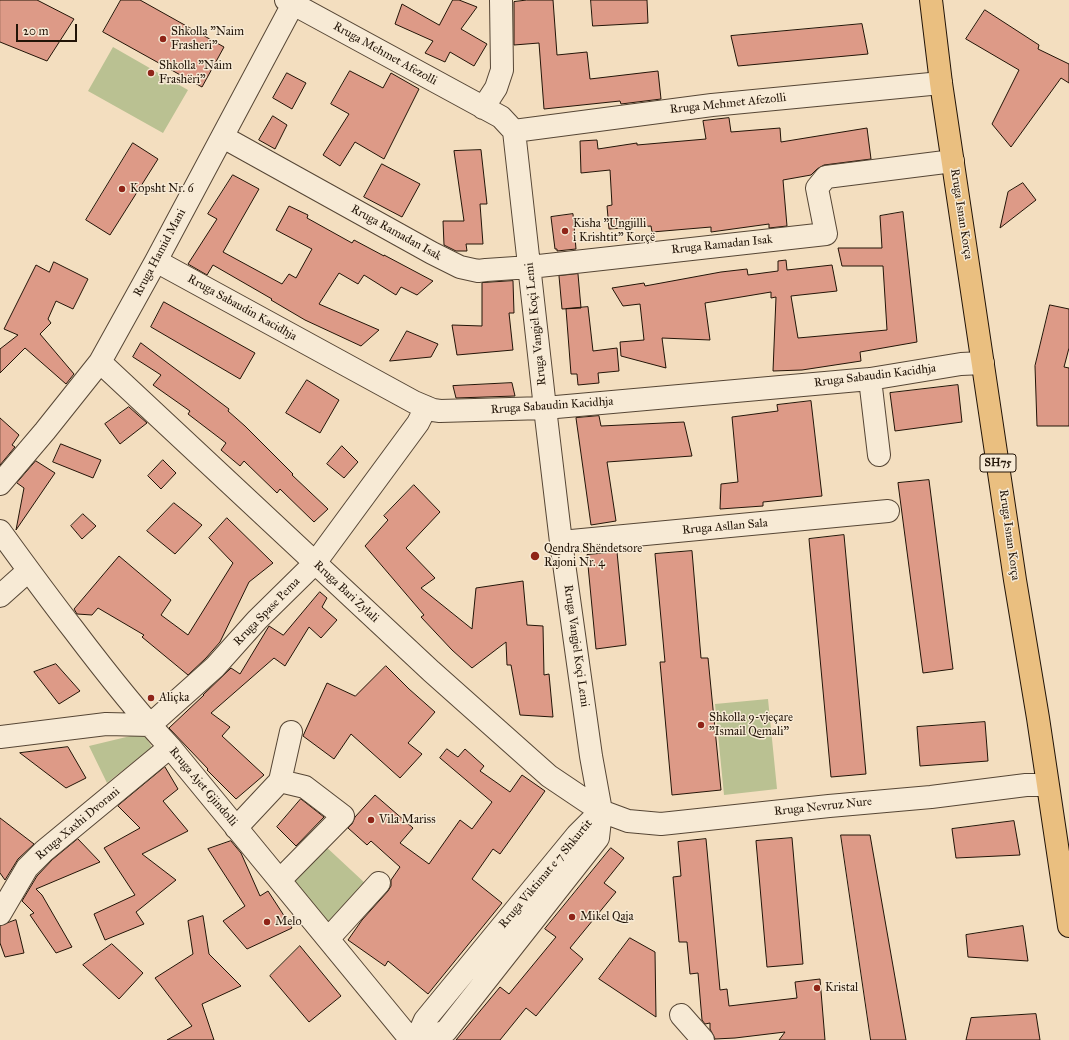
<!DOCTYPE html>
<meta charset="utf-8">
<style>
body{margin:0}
#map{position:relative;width:1069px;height:1040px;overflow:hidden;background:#f3debf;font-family:"IM FELL Great Primer",serif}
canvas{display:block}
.scale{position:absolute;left:16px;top:24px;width:61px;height:18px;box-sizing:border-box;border:2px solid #221407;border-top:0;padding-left:5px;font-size:12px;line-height:14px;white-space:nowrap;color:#221407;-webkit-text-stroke:3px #f7ead5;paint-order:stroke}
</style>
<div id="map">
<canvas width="1069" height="1040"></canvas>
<div class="scale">20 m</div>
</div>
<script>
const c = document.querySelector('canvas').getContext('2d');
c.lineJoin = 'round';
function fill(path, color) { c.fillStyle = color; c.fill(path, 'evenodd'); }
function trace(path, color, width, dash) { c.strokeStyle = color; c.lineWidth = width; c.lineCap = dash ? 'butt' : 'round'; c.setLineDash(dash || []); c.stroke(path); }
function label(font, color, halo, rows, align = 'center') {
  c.font = font + ' "IM FELL Great Primer",serif'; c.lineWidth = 3; c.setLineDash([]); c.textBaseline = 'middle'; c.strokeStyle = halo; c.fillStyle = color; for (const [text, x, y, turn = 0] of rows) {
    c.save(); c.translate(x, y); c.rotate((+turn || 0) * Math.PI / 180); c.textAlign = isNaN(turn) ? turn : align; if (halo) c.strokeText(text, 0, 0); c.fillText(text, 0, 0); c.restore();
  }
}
const green = new Path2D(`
 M113,47L188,90L163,133L88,91Z
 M768,699L777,789L724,795L715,704Z
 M143,733L152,747L107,783L89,746Z
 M323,844L366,884L326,924L289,879Z`);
const building = new Path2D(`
 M0,0H37L74,19L47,61L0,42Z
 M121,0H140L224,47L202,87L103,32Z
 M453,0H459L477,7L461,29L487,44L474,66L450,52L445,62L425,53L433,41L395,24L402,4L439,25Z
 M527,0H553L557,55L587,52L590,79L658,71L661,99L621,104L620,101L544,109L539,43L514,45V2Z
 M591,0H647L648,23L593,26Z
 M985,10L1039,45L1038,49L1069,64V83L1061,78L1011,147L992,124L1019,70L966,39Z
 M862,24L868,54L738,66L731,36Z
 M350,71L383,88L391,73L419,89L384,159L355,142L340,166L323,155L349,114L331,104Z
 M287,73L306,83L292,109L273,98Z
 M273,116L287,125L275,149L259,140Z
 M729,118L731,132L780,128L781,142L867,128L871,159L824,165L817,169L811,175L783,180L787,226L769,228V224L711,232V227L652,232L651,226L609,229L607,206L612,205L610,170L581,173L580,141L597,140L598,149L637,143V145L706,139L703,121Z
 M133,143L158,159L110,235L86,220Z
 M481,150L487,204H480L483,244H466L467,251H456L444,245L443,221H464L454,151Z
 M382,164L420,184L402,217L364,197Z
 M233,175L259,189L223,252L282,284L289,274L296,278L312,249L276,230L289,206L308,215L307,218L352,243L354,240L384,256V255L433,281L417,295L401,287L396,295L364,275L358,284L339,273L319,304L379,330L361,346L305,320L271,300L272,299L213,265L207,275L188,264L217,219L208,214Z
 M1023,183L1036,200L1000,228L1008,192Z
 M903,212L917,342L860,352L861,361L802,370L773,371L776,297L771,298V292L705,303L710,340L662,338L666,368L621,356L620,342L644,340L640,304L623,306L612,288L644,283L645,286L721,272L747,269L748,275L778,271V261L786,260L787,270L832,265L837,291L791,296L798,338L887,330L883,266H842L838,248H882L880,216Z
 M573,214L576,249L557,251V249H555L551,217Z
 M54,262L88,279L73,309L56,301L48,319L51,323L40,334L74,374L66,384L25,348L0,373V349L18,335L4,329L36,265L49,272Z
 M578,274L581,308L562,309L559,276Z
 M513,281L514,313H509L513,350L457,355L452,325L482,326V283Z
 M164,302L255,353L240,379L151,327Z
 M1050,305L1069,309V348L1064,367L1069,368V426H1037L1035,366Z
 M588,307L593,351L617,348L619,371L598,373L599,383L578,385L577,374H571L566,309Z
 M407,331L438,344L431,357L390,361Z
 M141,343L229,409L228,411L245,426L293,474L292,475L328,509L314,522L280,489L277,493L244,461L240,466L221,450L226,443L188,414L190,411L153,385L161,375L133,357Z
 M307,380L339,400L320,433L286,413Z
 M512,383L515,396L456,398L453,386Z
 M958,385L962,422L895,431L890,393Z
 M811,401L822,496L763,502V506L720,509L721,484L738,482L732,417L778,411L777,405Z
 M129,407L147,423L120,444L105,424Z
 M599,416L601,426L684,422L692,456L607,462L616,521L591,525L576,418Z
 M0,418L19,435L12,445L15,447L0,465Z
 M61,444L101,460L93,478L53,462Z
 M342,446L358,462L344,478L327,464Z
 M163,460L176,473L161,489L148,476Z
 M36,461L55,473L16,530L24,488L17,483Z
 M929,480L953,669L923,673L898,483Z
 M414,485L440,512L406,548L435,578L421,588L472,629L476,588L523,581L527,625L543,626L544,675L549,674L553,717L520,715L511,665H507L506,642L472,668L452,650L421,617L424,615L365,546L388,520L384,516Z
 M174,503L202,525L175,554L147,531Z
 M83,514L96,526L82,539L71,526Z
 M227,518L273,563L249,582L220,642L206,658L188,675L142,637L144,635L98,608L92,615L77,614L74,609L119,556L171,600L161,615L188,635L233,563L209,538Z
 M844,535L866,774L831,777L809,539Z
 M692,551L701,658H708L721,790L672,795L660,662H665L655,554Z
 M617,552L626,645L596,649L587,555Z
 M320,592L327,598L322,607L337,620L321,638L309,627L285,666L274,658L211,713L230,727L222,736L264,775L236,799L207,770L208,769L169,728L204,695H203L231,668L240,674L269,626L283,635Z
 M56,664L80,691L59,704L34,672Z
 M386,666L409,689L435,712L408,743L422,754L400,778L351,734L334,759L303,736L327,683L355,696Z
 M985,722L988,761L920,766L917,727Z
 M68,747L86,778L66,788L20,753Z
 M447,749L458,757L465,749L484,766L480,771L510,792L522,775L545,791L500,854L493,849L472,879L502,903L428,994L388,961L385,966L348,940L362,920L388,891L391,886V880L400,867L371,841L367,845L348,828L352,824L355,817L375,795L413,828L400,843L429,864L460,820L472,829L492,802L440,758Z
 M165,767L178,789L163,801L188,831L142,854L176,880L136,912L144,924L105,940L94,914L135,895L104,848L140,828L118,806Z
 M301,799L324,817L296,846L277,827Z
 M0,818L34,844L18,859L5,880L0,873Z
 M1014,821L1020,855L956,858L952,829Z
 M841,835H870L906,1040H871Z
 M792,838L803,964L767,967L756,841Z
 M78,839L100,862L36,889L42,895L72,947L56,953L30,915L34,913L22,901L37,876L52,860Z
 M706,839L720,990L727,989L729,1006L797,998L795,982L820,979L825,1040H779L785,1032L735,1038L715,1039L710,1029V1023L705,1024L702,1020L698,973L690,974L687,942H679L673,877L681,876L678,842Z
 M231,841L241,853L260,896L268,891L292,928L247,949L223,921L245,906L208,849Z
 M611,848L624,858L604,883L616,892L570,948L583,959L536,1016L526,1008L500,1040H456L500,987L509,994L556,937L545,929Z
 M203,916L209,954L241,986L202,1004L214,1040H167L192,1026L155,978L193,954L188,921Z
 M16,920L24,953L5,957L0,943V926Z
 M1023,926L1028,961L968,957L966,935Z
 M630,938L655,952L656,1017L599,979Z
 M112,944L143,973L119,999L83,965Z
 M300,946L341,996L309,1022L270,976Z
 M1036,1014L1040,1040H966L971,1018Z`);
const street = new Path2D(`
 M286,0L501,117L514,131L545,408L561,542L591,756L601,811L598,838L446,1031L424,1040
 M483,108L496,88L502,70L501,0
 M514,131L712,105L941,83
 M223,137L432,253L460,267L478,271L486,270L530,267L826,234L817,188L826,177L953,161
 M156,261L414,402L433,410L440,411L545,408L870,379L961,364L983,363
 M100,362L431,671L549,776L601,811L628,821L661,824L829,806L931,797L1026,785H1047
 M870,379L879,455
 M0,484L45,431L100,362L156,261L293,4
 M0,531C24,564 48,597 73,629C104,670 135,710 170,747L411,1040
 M561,542L888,511
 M0,596L28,571
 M0,737L106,724L150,725L215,667L257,620L315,563L418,423L426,407
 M236,828L280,781L291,732
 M280,880L343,816L305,787L280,781
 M0,914L27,868L44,851L170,747
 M328,939L379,883
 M681,1015L703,1040
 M416,1040L425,1020L577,835L601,811`);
const primary = new Path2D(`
 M931,0L941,83L1015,580L1038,718L1069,926`);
const markers = [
 [163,39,4,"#8f2418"],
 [151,73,4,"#8f2418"],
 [122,189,4,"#8f2418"],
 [565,231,4,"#8f2418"],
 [535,556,5,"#8f2418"],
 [151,698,4,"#8f2418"],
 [701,725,4,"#8f2418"],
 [371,820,4,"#8f2418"],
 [572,917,4,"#8f2418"],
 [267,922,4,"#8f2418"],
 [817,988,4,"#8f2418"]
];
const shields = [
 [998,463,36]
];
const shieldNames = [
 ["SH75",998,463]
];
const poiNames = [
 ["Shkolla \"Naim",171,32],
 ["Frasheri\"",171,46],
 ["Shkolla \"Naim",159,66],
 ["Frashëri\"",159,80],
 ["Kopsht Nr. 6",130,189],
 ["Kisha \"Ungjilli",573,224],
 ["i Krishtit\" Korçë",573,238],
 ["Qendra Shëndetsore",544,549],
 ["Rajoni Nr. 4",544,563],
 ["Aliçka",159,698],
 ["Shkolla 9-vjeçare",709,718],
 ["\"Ismail Qemali\"",709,732],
 ["Vila Mariss",379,820],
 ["Mikel Qaja",580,917],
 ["Melo",275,922],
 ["Kristal",825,988]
];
const streetNames = [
 ["Rruga Mehmet Afezolli",385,54,29],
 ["Rruga Mehmet Afezolli",728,104,-6],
 ["Rruga Isnan Korça",961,214,81],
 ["Rruga Ramadan Isak",396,233,29],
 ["Rruga Ramadan Isak",722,245,-6],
 ["Rruga Hamid Mani",160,253,-62],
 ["Rruga Sabaudin Kacidhja",242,308,29],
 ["Rruga Vangjel Koçi Lemi",536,324,-96],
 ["Rruga Sabaudin Kacidhja",875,376,-7],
 ["Rruga Sabaudin Kacidhja",552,406,-4],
 ["Rruga Asllan Sala",725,527,-5],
 ["Rruga Isnan Korça",1009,535,82],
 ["Rruga Bari Zylali",346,592,43],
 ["Rruga Spase Pema",267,612,-46],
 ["Rruga Vangjel Koçi Lemi",576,646,82],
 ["Rruga Ajet Gjindolli",203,787,50],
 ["Rruga Nevruz Nure",823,807,-6],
 ["Rruga Xaxhi Dvorani",78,824,-40],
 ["Rruga Viktimat e 7 Shkurtit",546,874,-50]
];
fill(green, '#bac192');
fill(building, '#dd9a87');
trace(building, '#221407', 1);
trace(street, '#564635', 24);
trace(primary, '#221407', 24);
trace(street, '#f7ead5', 22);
trace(primary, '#eabf80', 22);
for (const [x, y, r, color] of markers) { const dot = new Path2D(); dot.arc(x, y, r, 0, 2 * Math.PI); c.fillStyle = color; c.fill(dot); trace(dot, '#f7ead5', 1.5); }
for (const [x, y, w] of shields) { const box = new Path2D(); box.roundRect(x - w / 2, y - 9, w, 18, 3); c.fillStyle = '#f7ead5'; c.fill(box); trace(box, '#221407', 1); }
label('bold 11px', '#221407', null, shieldNames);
label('12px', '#221407', '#f7ead5', poiNames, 'left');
label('12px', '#221407', '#f7ead5', streetNames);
</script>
